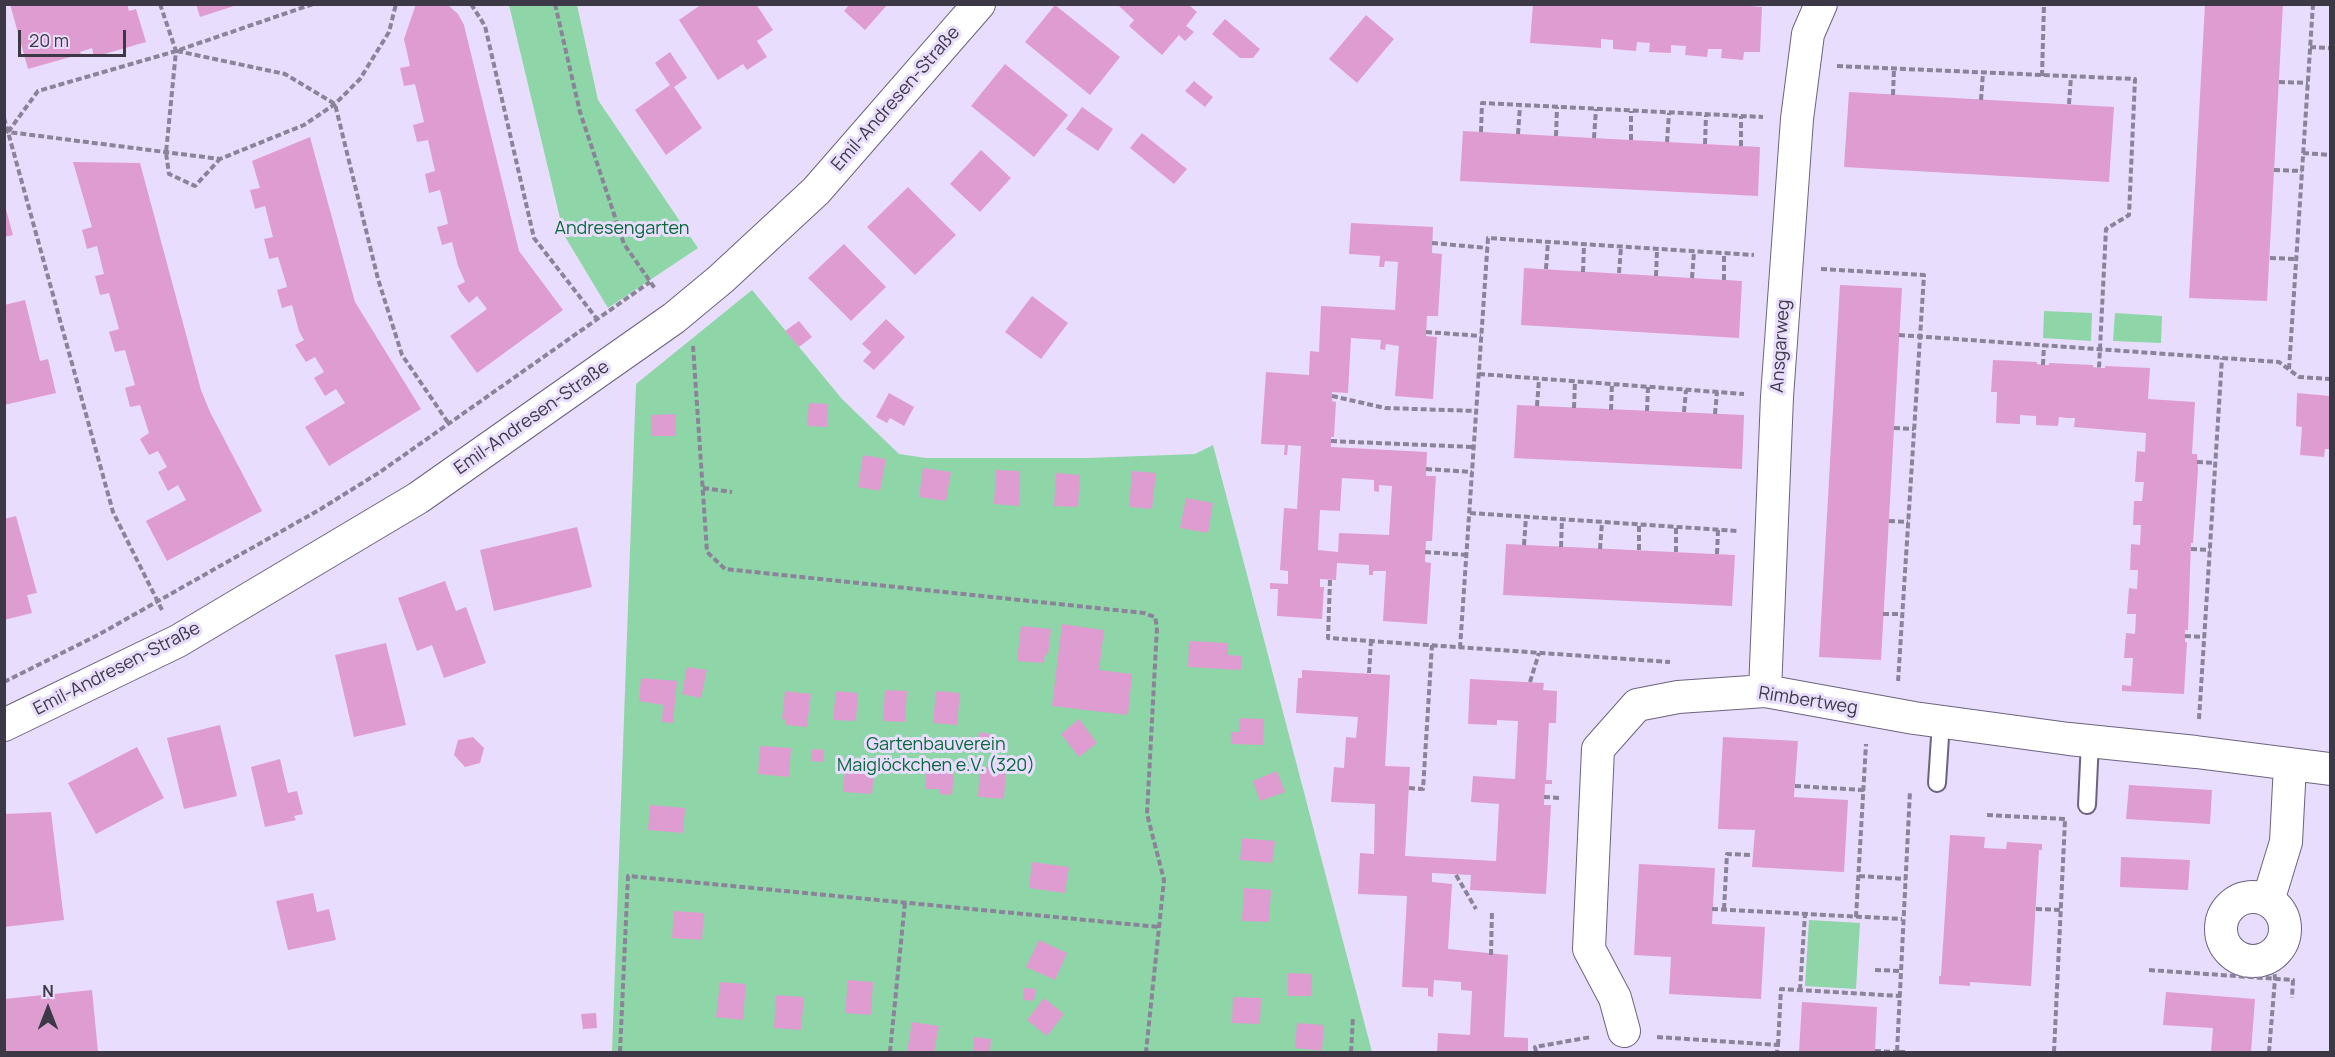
<!DOCTYPE html>
<meta charset="utf-8">
<style>
body{margin:0}
#map{position:relative;width:2335px;height:1057px;overflow:hidden;background:#e9ddfd;font-family:Manrope,sans-serif}
canvas{display:block}
.frame{position:absolute;inset:0;border:6px solid #3d3845;pointer-events:none}
.north{position:absolute;left:18px;top:979px;width:60px;height:60px;-webkit-text-stroke:4px #e9ddfd;paint-order:stroke;rotate:0deg;font-size:16px;font-weight:700;line-height:24px;text-align:center;color:#3d3845}
.north::after{content:'';display:block;margin:auto;width:21px;height:27px;background:#3d3845;clip-path:polygon(50% 0,100% 100%,50% 72%,0 100%)}
.scale{position:absolute;left:18px;top:30px;width:108px;height:27px;box-sizing:border-box;border:3px solid #3d3845;border-top:0;padding-left:8px;font-size:18px;line-height:21px;white-space:nowrap;color:#3d3845;-webkit-text-stroke:4px #e9ddfd;paint-order:stroke}
</style>
<div id="map">
<canvas width="2335" height="1057"></canvas>
<div class="frame"></div>
<div class="north">N</div>
<div class="scale">20 m</div>
</div>
<script>
const c = document.querySelector('canvas').getContext('2d');
c.lineJoin = 'round';
function fill(path, color) { c.fillStyle = color; c.fill(path, 'evenodd'); }
function trace(path, color, width, dash) { c.strokeStyle = color; c.lineWidth = width; c.lineCap = dash ? 'butt' : 'round'; c.setLineDash(dash || []); c.stroke(path); }
function label(font, color, halo, rows, align = 'center') {
  c.font = font + ' Manrope,sans-serif'; c.lineWidth = 6; c.setLineDash([]); c.textBaseline = 'middle'; c.strokeStyle = halo; c.fillStyle = color; for (const [text, x, y, turn = 0] of rows) {
    c.save(); c.translate(x, y); c.rotate((+turn || 0) * Math.PI / 180); c.textAlign = isNaN(turn) ? turn : align; if (halo) c.strokeText(text, 0, 0); c.fillText(text, 0, 0); c.restore();
  }
}
const green = new Path2D(`
 M509,5H577L598,100L698,248L608,308L564,235Z
 M752,290L842,399L899,454L926,458H1088L1195,454L1213,445L1372,1052H612L636,384Z
 M2044,311L2092,313L2091,341L2043,338Z
 M2115,313L2162,316L2161,343L2113,341Z
 M1809,920L1860,923L1856,989L1805,986Z`);
const building = new Path2D(`
 M10,4H127L129,11L136,9L146,42L94,57L92,48L80,52L81,54L28,69Z
 M196,4H237V5L200,17Z
 M416,4H447L458,14L464,25L519,251L563,310L477,373L450,336L487,309L477,296L469,303L461,293L457,286L465,282L458,266L452,242L442,245L437,227L448,224L442,198L440,190L429,193L425,174L435,171L428,140L417,142L413,125L424,122L415,84L404,86L400,68L410,66L404,39Z
 M702,4H756L773,30L757,41L767,57L747,70L743,64L718,80L679,20Z
 M850,4H888L865,30L844,11Z
 M1121,4H1188L1197,12L1186,26L1194,32L1185,41L1179,35L1162,55L1129,26L1134,20L1119,6Z
 M1533,4H1722L1762,7L1760,52H1744L1743,60L1721,58L1722,49H1708L1707,57L1685,55L1686,46L1671,45V53L1649,52L1650,43L1637,42L1636,51L1613,49V40L1601,39V48L1530,43Z
 M2205,4H2283L2267,301L2189,298Z
 M1055,5L1120,57L1090,95L1025,42Z
 M1366,15L1394,39L1357,83L1329,59Z
 M1225,19L1260,49L1253,58H1240L1212,34Z
 M670,52L687,78L674,87L702,128L666,155L635,110L670,85L655,63Z
 M1005,64L1068,115L1034,157L971,106Z
 M1194,81L1213,97L1205,107L1185,91Z
 M1849,92L2114,107L2109,182L1844,167Z
 M1082,107L1113,129L1098,151L1066,129Z
 M1463,131L1760,147L1758,196L1460,181Z
 M1142,133L1187,169L1174,184L1130,148Z
 M310,137L355,302L421,409L329,466L305,427L345,403L336,389L325,396L314,378L324,372L315,357L306,362L295,345L304,340L299,331L292,305L282,308L277,290L287,287L286,283L278,257L269,259L264,239L273,237L265,206L255,209L250,190L260,188L252,161Z
 M981,150L1011,178L980,212L950,184Z
 M73,162L140,163L201,390L210,412L262,511L167,561L146,521L186,500L178,485L168,491L158,472L167,467L158,451L149,455L140,439L149,433L140,405L130,407L125,388L135,385L125,350L115,352L109,332L119,329L109,293L100,295L95,276L104,274L97,246L87,249L82,230L92,227Z
 M908,187L956,235L915,275L867,227Z
 M4,202L13,235L4,237Z
 M1351,223L1433,227L1432,253L1442,254L1438,316H1427L1426,336L1437,337L1433,399L1395,396L1399,346L1386,344L1385,350L1380,349L1381,340L1351,338L1348,393L1332,392V401L1336,402L1334,437H1331V447L1427,452L1426,476H1436L1432,541H1426L1425,562L1431,563L1427,624L1383,621L1386,571H1373V575H1369V565L1337,563L1336,580L1320,579V587H1324L1322,619L1277,616L1278,589H1270V583L1288,584V571L1280,570L1284,508L1297,509L1301,446L1288,445L1287,455H1284L1285,445L1261,444L1266,372L1309,375L1310,351L1319,352L1321,306L1395,310L1398,262L1385,261L1384,267H1379L1380,256L1349,254ZM1342,478L1374,480V491L1379,492V485L1392,486L1389,535L1339,533L1338,552L1318,550L1320,510L1340,511Z
 M844,244L886,287L851,321L808,278Z
 M1524,268L1742,281L1739,338L1521,325Z
 M1840,285L1902,288L1881,660L1819,657Z
 M1032,296L1068,323L1041,359L1005,332Z
 M25,300L40,361L48,359L56,393L4,405V305Z
 M886,319L905,337L874,370L863,361L871,352L862,344Z
 M799,321L812,337L799,347L785,331Z
 M1993,360L2037,362V364L2043,365H2049V363L2093,365V367L2099,368H2105V366L2150,368L2148,399L2195,402L2192,454H2197L2198,470L2193,543H2191L2188,630H2185V642H2187L2184,694L2122,691V685L2131,686L2133,658H2124L2126,633L2135,634L2136,614H2127L2129,588L2137,589L2138,570H2130L2131,544L2140,545L2141,525H2133L2134,501H2142L2144,482H2135L2137,451L2145,452L2146,433L2074,427L2075,418H2068L2059,417L2058,426L2036,425V416L2020,415V424L1996,423L1997,392H1991Z
 M889,393L914,407L904,426L890,418L887,423L876,417Z
 M2297,393L2330,396V449H2325L2324,457L2300,455L2302,427L2296,426Z
 M809,403L828,404L827,427L807,426Z
 M1517,405L1744,415L1742,469L1514,458Z
 M676,414V436H651V415Z
 M863,455L886,459L880,491L858,487Z
 M923,468L951,472L946,501L919,497Z
 M996,470L1020,471L1019,506L994,504Z
 M1132,471L1156,473L1152,509L1129,507Z
 M1056,473L1080,475L1078,507L1054,506Z
 M1186,498L1213,503L1208,533L1180,528Z
 M16,516L37,593L27,595L32,613L4,620V519Z
 M577,527L592,587L494,611L480,550Z
 M1506,544L1735,555L1732,606L1503,595Z
 M445,581L456,611L466,607L486,663L444,678L432,645L417,651L398,598Z
 M1062,624L1104,630L1099,670L1132,674L1128,715L1052,706Z
 M1021,626L1051,629L1048,655L1045,654L1044,663L1017,661Z
 M1189,641L1228,643V655L1242,656L1241,670L1188,667Z
 M386,643L406,725L354,737L335,655Z
 M687,667L707,670L701,698L682,694Z
 M1302,670L1390,675L1385,766L1410,767L1405,856L1496,861L1499,804L1471,802L1473,776L1515,779L1518,721L1497,720V725L1468,724L1470,679L1544,683L1543,690L1557,691L1556,723H1549L1546,780H1552V784H1545L1544,805H1551L1546,894L1470,890L1471,875L1432,873V882L1452,884L1448,949L1508,955L1504,1037L1528,1038V1052H1437L1438,1033L1470,1035L1472,991L1461,990V982L1434,980L1433,997L1428,996V988L1402,987L1407,896L1358,894L1360,853L1374,854L1375,804L1331,802L1334,767L1344,768L1346,737L1356,738L1358,717L1296,713L1298,678H1302Z
 M641,678L677,681L673,723L662,722L663,705L639,701Z
 M885,690L907,691L905,722L883,721Z
 M785,691L811,694L807,727L786,725V719H782Z
 M836,691L858,693L856,721L833,720Z
 M936,691L960,693L957,725L933,723Z
 M1239,718L1264,719L1263,745L1231,744V732H1239Z
 M1079,719L1097,743L1079,757L1061,734Z
 M220,725L237,796L184,809L167,738Z
 M979,732L991,734L989,746L978,745Z
 M473,737L484,748L480,763L465,767L454,755L458,740Z
 M1723,737L1798,741L1794,797L1848,800L1844,872L1752,867L1755,830L1718,829Z
 M760,746L791,748L789,777L758,774Z
 M137,747L164,798L96,834L68,783Z
 M812,749L824,750L823,762L811,761Z
 M846,758L875,761L872,794L843,792Z
 M280,759L288,793L297,791L303,814L294,816L296,820L265,827L251,767Z
 M927,761L955,762L952,795L939,794V789H925Z
 M980,767L1006,768L1004,799L978,797Z
 M1277,771L1285,792L1260,801L1253,781Z
 M2129,785L2212,790L2210,824L2126,819Z
 M650,805L685,808L683,833L648,830Z
 M51,812L64,920L4,927V814Z
 M1950,835L1985,837L1984,848L2006,849L2007,842L2042,844V850H2039L2031,986L1970,982V986L1939,984V976H1941Z
 M1242,838L1275,841L1272,863L1240,860Z
 M2121,857L2190,860L2188,890L2120,887Z
 M1032,862L1069,867L1065,893L1029,888Z
 M1639,864L1715,868L1712,924L1765,927L1761,999L1669,994L1671,957L1634,955Z
 M1244,888L1271,890L1269,922L1242,921Z
 M313,893L317,912L329,909L336,940L288,950L276,901Z
 M674,911L704,913L702,940L672,938Z
 M1039,940L1067,953L1055,980L1026,967Z
 M1288,973L1312,974L1311,996H1288Z
 M848,980L873,982L871,1015L845,1013Z
 M720,982L746,984L743,1020L716,1017Z
 M1024,988L1036,989L1034,1001L1023,1000Z
 M92,990L98,1052H4V999Z
 M2166,992L2255,999L2251,1052H2211L2213,1028L2163,1025Z
 M776,995L804,997L801,1030L774,1028Z
 M1233,997L1261,998L1260,1024L1232,1023Z
 M1044,998L1064,1014L1047,1036L1027,1020Z
 M1802,1002L1877,1007L1875,1052H1799Z
 M596,1013L597,1028L583,1029L581,1014Z
 M912,1022L939,1026L934,1052H907Z
 M1297,1023L1324,1025L1322,1051L1295,1048Z
 M974,1037L991,1039L990,1052H973Z`);
const path = new Path2D(`
 M160,4L176,51L166,153L169,174L195,186L219,160
 M471,4L485,26L534,238L597,319
 M555,4L580,112L624,244L656,290
 M1742,5V4
 M2310,47L2330,48
 M177,51L285,74L335,104L378,279L402,355L449,424
 M1837,66L2135,79L2129,215L2106,229L2099,368
 M2042,76L2044,4
 M2279,82L2308,83
 M1893,95L1894,69
 M1981,100L1983,73
 M2069,104L2071,77
 M4,118L8,132L220,159L304,125L335,104L360,79L389,32L396,4
 M1481,132L1482,103L1763,117
 M1518,134L1520,106
 M1556,136L1557,107
 M1594,138L1596,109
 M1631,140V111
 M1667,142L1669,113
 M1705,144L1706,115
 M1741,146V116
 M2303,153L2330,155
 M2274,170L2302,171
 M1432,243L1487,248
 M2270,258L2296,259
 M1546,269L1548,242
 M1821,269L1924,275L1898,682
 M1583,272L1584,245
 M1619,273L1621,247
 M1656,276L1657,250
 M1692,278L1694,252
 M1724,280V254
 M1426,332L1481,336
 M1899,335L2279,362L2299,377L2330,379
 M693,346L707,552L725,569L1144,613L1155,617L1157,627L1147,814L1164,880L1146,1052
 M2043,365L2044,344
 M2289,369L2313,4
 M1479,374L1744,394
 M1332,396L1385,408L1476,411
 M1537,406L1539,379
 M1574,408L1575,381
 M1611,410L1612,384
 M1647,411L1648,387
 M1684,412L1686,390
 M1715,414L1717,392
 M1894,428L1914,429
 M1331,441L1474,447
 M2197,462L2215,463
 M1426,469L1472,472
 M703,488L732,492
 M1470,513L1738,531
 M1889,521L1908,522
 M1524,545L1526,517
 M1561,547L1562,519
 M1600,549L1602,522
 M2191,549L2210,550
 M1639,550V524
 M1425,552L1467,555
 M1676,552V527
 M1717,554L1718,530
 M1330,580L1328,638L1670,662
 M162,610L113,512L8,132L38,91L176,51L313,4
 M1883,614H1902
 M2185,636L2204,637
 M1460,648L1488,238L1754,255
 M1369,673L1371,641
 M4,682L98,635L319,510L380,472L650,282
 M1530,682L1539,653
 M2199,719L2222,358
 M1795,786L1864,790
 M1409,788L1423,789L1432,645
 M1544,797L1561,798
 M1987,815L2065,819
 M1456,875L1476,909
 M1859,876L1905,879
 M1712,909L1902,919
 M1724,909L1727,854L1750,855
 M2036,909L2061,910
 M1856,917L1866,744
 M1491,955L1492,910
 M1875,970L1901,971
 M2149,970L2293,980L2292,998
 M1800,990L1805,914
 M1657,1037L1778,1045L1777,1052
 M1778,1045L1781,989L1901,996
 M1875,1051L1897,1052
 M620,1052L628,876L1159,927
 M890,1052L905,902
 M1351,1052L1353,1017
 M1536,1052L1535,1047L1591,1037
 M1905,1052H1897L1910,791
 M2054,1052L2065,820
 M2269,1052L2275,979L2273,954`);
const lane = new Path2D(`
 M1937,783L1941,722
 M2087,805L2090,741`);
const street = new Path2D(`
 M1765,691L1777,397L1797,119L1808,34L1821,4
 M4,725L178,641L418,498L674,318L721,279L816,191L979,4
 M2221 929a32 32 0 1 1 64 0a32 32 0 1 1-64 0Z
 M2268,901L2286,842L2290,765
 M1624,1031L1615,998L1589,949L1598,749L1637,705L1678,697L1765,691L1914,718L2069,739L2196,752L2330,769`);
const streetNames = [
 ["Emil-Andresen-Straße",896,99,-49],
 ["Ansgarweg",1781,346,-86],
 ["Emil-Andresen-Straße",532,418,-35],
 ["Emil-Andresen-Straße",117,669,-27],
 ["Rimbertweg",1808,701,9]
];
const parkNames = [
 ["Andresengarten",622,229],
 ["Gartenbauverein",936,745],
 ["Maiglöckchen e.V. (320)",936,766]
];
fill(green, '#8ed6a7');
fill(building, '#df9cd1');
trace(lane, '#6d637e', 20);
trace(street, '#6d637e', 34);
trace(path, '#8b8399', 4, [6, 3]);
trace(lane, '#fff', 16);
trace(street, '#fff', 32);
label('18px', '#3d3845', '#e9ddfd', streetNames);
label('18px', '#0a693c', '#e9ddfd', parkNames);
</script>
